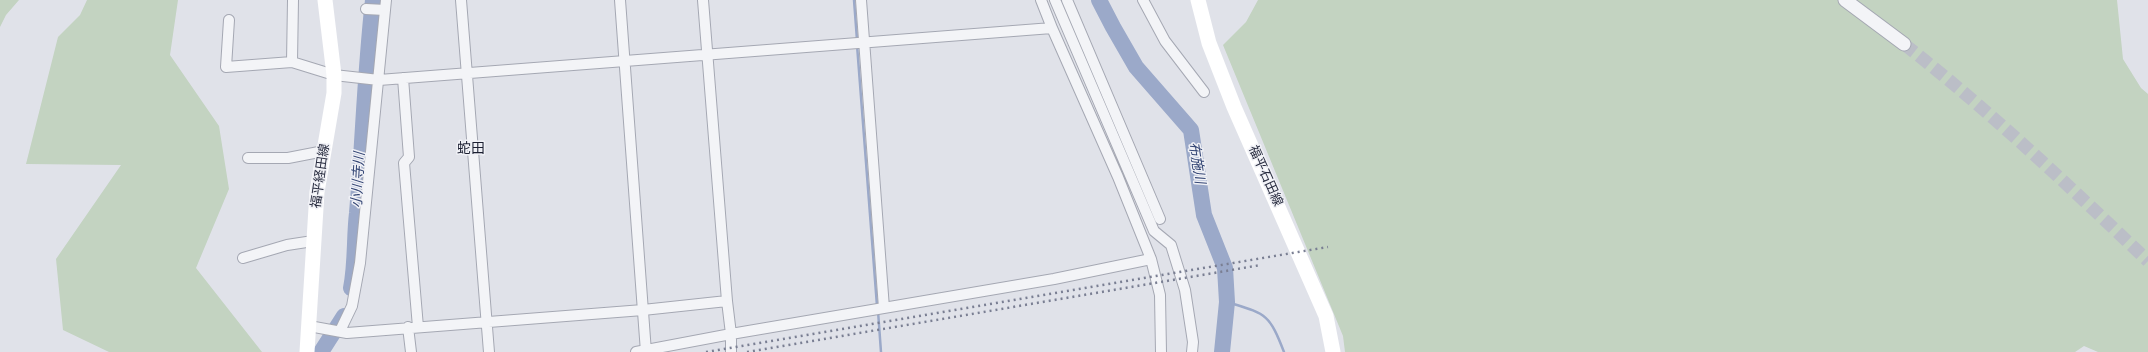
<!DOCTYPE html>
<meta charset="utf-8">
<style>
body{margin:0}
canvas{display:block;background:#e0e2e9}
</style>
<canvas width="2148" height="352"></canvas>
<script>
const c = document.querySelector('canvas').getContext('2d');
c.lineJoin = 'round';
function fill(path, color) { c.fillStyle = color; c.fill(path, 'evenodd'); }
function trace(path, color, width, dash) { c.strokeStyle = color; c.lineWidth = width; c.lineCap = dash ? 'butt' : 'round'; c.setLineDash(dash || []); c.stroke(path); }
function label(font, color, halo, rows, align = 'center') {
  c.font = font + ' "Sofia Sans Condensed","Noto Sans JP",sans-serif'; c.lineWidth = 3; c.setLineDash([]); c.textBaseline = 'middle'; c.strokeStyle = halo; c.fillStyle = color; for (const [text, x, y, turn = 0] of rows) {
    c.save(); c.translate(x, y); c.rotate((+turn || 0) * Math.PI / 180); c.textAlign = isNaN(turn) ? turn : align; if (halo) c.strokeText(text, 0, 0); c.fillText(text, 0, 0); c.restore();
  }
}
const green = new Path2D(`
 M0,0H19L6,15L0,27Z
 M87,0H178L170,55L219,126L229,189L196,268L262,352H109L63,330L56,259L121,165L26,164L58,37L80,15Z
 M1258,0H2117L2123,59L2141,88L2148,94V352H2098L2084,346L2075,352H1345L1343,336L1223,45L1246,22Z`);
const stream = new Path2D(`
 M854,0L857,40
 M857,45L877,306
 M1227,302C1266,314 1269,313 1284,352
 M878,311L881,352`);
const river = new Path2D(`
 M1099,0L1113,27L1136,67L1191,130L1204,215L1225,268L1227,302L1222,352
 M351,288C356,263 354,238 357,213C363,142 365,71 373,0
 M321,352L344,316`);
const tertiaryTunnel = new Path2D(`
 M1904,44C1991,112 2068,185 2148,261`);
const minor = new Path2D(`
 M293,0L292,62L334,75L379,80L1052,28L1118,177L1151,259
 M461,0L489,352
 M620,0L646,352
 M703,0L727,301
 M861,0L884,308
 M1041,0L1052,28
 M1055,0L1154,231L1171,245L1185,290L1193,342L1192,352
 M1067,0L1160,219
 M1143,0L1165,41L1204,92
 M366,9L385,10
 M229,20L226,67L292,62
 M403,78L409,157L404,163L418,327
 M248,158H288L324,151
 M243,258L287,245L313,241
 M309,326L347,333L643,310L727,301L731,334L1054,279L1151,259L1160,295L1161,352
 M408,327L411,352
 M340,331L352,306L360,263L386,0
 M636,352L731,334V352`);
const tertiary = new Path2D(`
 M1845,0L1904,44`);
const secondary = new Path2D(`
 M1198,0L1209,43L1234,107L1326,316L1333,352
 M307,352L317,192L334,93V75L325,0`);
const rail = new Path2D(`
 M706,352L1328,247
 M747,352L1261,265`);
const streetNames = [
 ["福平経田線",321,176,-82],
 ["福平石田線",1265,176,66]
];
const neighbourhoodNames = [
 ["蛇田",471,149]
];
const waterNames = [
 ["布施川",1196,163,81],
 ["小川寺川",359,180,-87]
];
fill(green, '#c3d3c1');
trace(stream, '#9ba9c9', 2.5);
trace(river, '#9ba9c9', 16);
trace(tertiaryTunnel, '#bbbec7', 13, [13, 6]);
trace(minor, '#a5a8b3', 12);
trace(tertiary, '#a5a8b3', 15);
trace(minor, '#f3f4f7', 10);
trace(tertiary, '#f3f4f7', 13);
trace(secondary, '#fff', 15);
trace(rail, '#7a7f93', 2.5, [2, 4]);
label('13px', '#292d40', '#f0f1f6', streetNames);
label('14px', '#1b1f31', '#f0f1f6', neighbourhoodNames);
label('italic 14px', '#334574', '#f0f1f6', waterNames);
</script>
